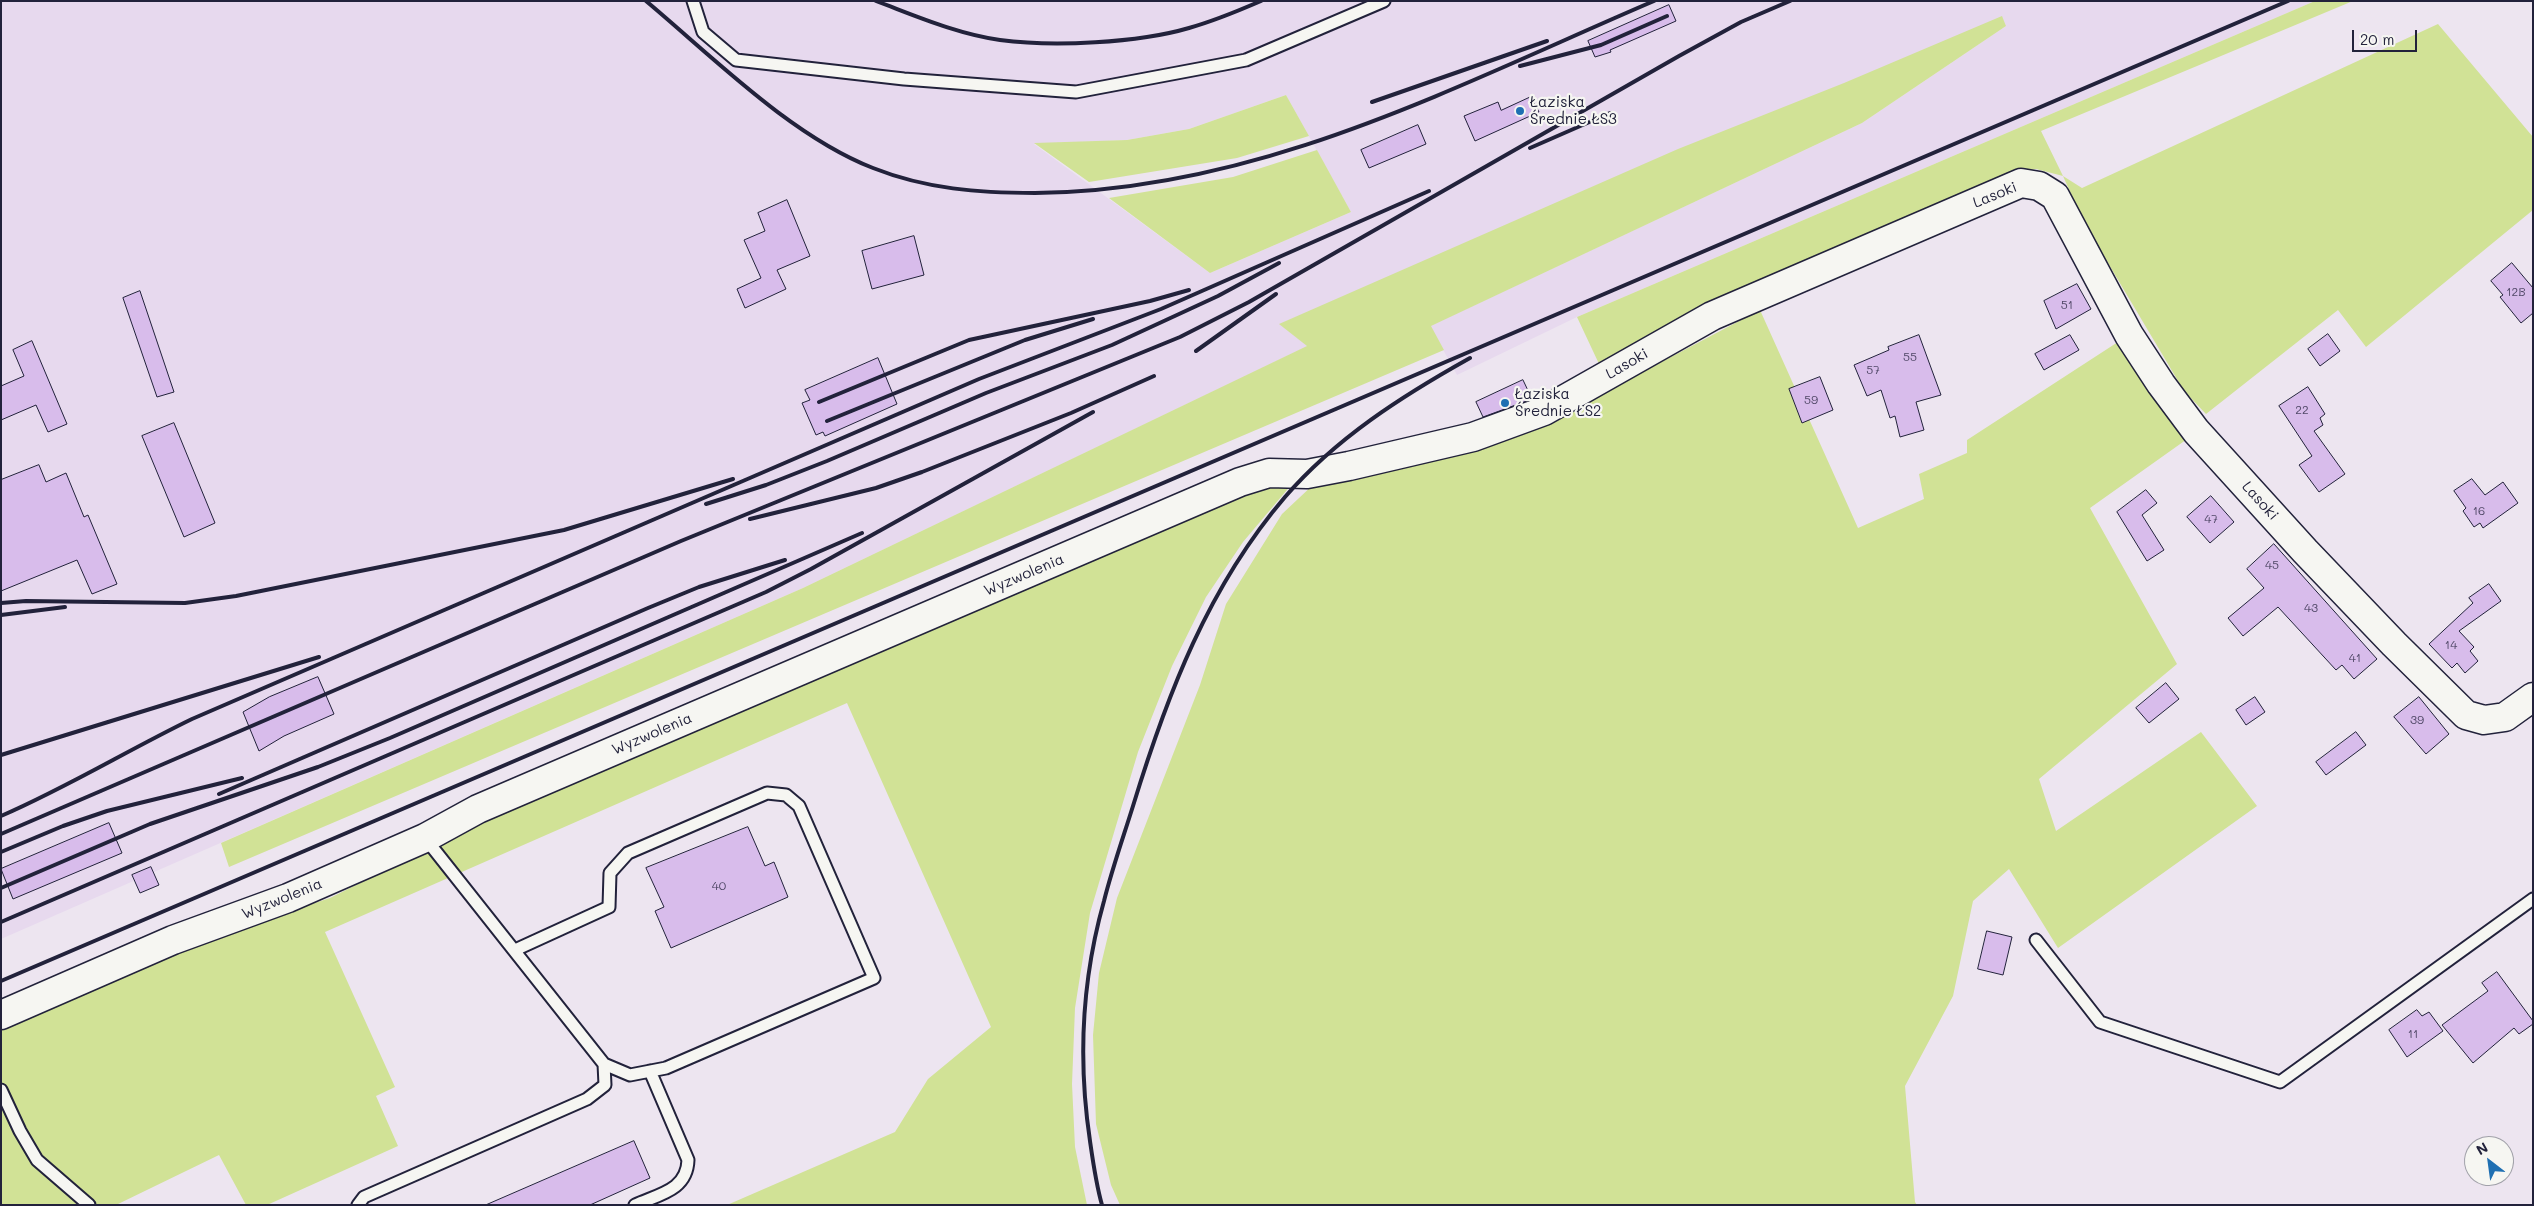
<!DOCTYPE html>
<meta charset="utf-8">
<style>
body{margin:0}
#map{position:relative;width:2534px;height:1206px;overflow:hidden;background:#ede5f0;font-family:Mali,sans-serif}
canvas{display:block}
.frame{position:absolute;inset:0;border:2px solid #22223b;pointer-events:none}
.north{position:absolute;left:2464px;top:1136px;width:50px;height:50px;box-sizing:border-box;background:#f6f6f2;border:1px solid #a1a1a9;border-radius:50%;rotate:330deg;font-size:14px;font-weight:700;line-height:20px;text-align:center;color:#22223b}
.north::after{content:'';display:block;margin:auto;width:18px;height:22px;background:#1f6fb2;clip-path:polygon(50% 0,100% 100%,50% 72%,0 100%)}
.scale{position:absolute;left:2352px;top:30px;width:65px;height:22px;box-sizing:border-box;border:2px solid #22223b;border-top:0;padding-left:6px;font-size:15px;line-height:18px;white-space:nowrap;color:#22223b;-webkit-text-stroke:4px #f6f6f2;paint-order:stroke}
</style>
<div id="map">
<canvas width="2534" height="1206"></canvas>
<div class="frame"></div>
<div class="north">N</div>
<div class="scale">20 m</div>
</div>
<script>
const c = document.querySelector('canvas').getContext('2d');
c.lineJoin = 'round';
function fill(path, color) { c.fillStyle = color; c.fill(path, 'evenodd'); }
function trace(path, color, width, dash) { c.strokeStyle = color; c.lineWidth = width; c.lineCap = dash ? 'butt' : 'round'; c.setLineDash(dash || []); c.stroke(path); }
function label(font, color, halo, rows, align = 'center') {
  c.font = font + ' Mali,sans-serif'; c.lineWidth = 4.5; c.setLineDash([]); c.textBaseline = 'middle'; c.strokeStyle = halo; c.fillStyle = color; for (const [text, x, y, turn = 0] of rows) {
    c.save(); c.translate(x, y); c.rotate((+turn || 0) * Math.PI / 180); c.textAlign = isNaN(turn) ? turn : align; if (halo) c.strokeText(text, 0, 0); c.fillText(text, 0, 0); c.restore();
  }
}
const built = new Path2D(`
 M1,1H2315L1577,317L1457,375L1430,326L1862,123L2006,26L2002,17L1280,324L1308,346L803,588L1,939ZM1286,95L1351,212L1210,273L1034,144L1127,140L1189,129Z`);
const green = new Path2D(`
 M2315,1H2353L2041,131L2063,176L2082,188L2438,24L2533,137V210L2366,347L2338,310L2206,414L2184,391L2083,221L2063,176L2036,169L2011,174L1600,366L1577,317Z
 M2002,16L2006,26L1862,123L1431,326L1444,350L229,867L221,843L803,588L1307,346L1279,324L1678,149L1844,83Z
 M1286,95L1309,136L1237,158L1089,182L1034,143L1127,140L1189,129Z
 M1317,150L1351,212L1210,273L1109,198L1233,177Z
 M1760,310L1858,528L1924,499L1919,474L1967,453V440L2121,340L2190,437L2090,508L2177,664L2039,779L2056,831L2201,732L2257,806L2058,948L2009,869L1973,901L1953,996L1905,1086L1915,1202L1917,1205H1120L1111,1185L1096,1124L1093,1035L1099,973L1117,898L1200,685L1226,604L1282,514L1315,483L1540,426Z
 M1270,483L1292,484L1243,542L1206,597L1172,666L1138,752L1090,913L1075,1008L1072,1084L1075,1147L1087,1205H727L895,1132L928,1079L991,1027L847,703L325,932L395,1087L376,1096L398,1146L267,1205H246L219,1155L116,1205H1V1024L178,947L330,898L533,796Z`);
const building = new Path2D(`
 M1669,5L1676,21L1610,50L1611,52L1595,57L1588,41Z
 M1531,97L1539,112L1475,141L1464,116L1498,102L1501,110Z
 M1418,125L1426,144L1369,168L1361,150Z
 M787,200L810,256L777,270L786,289L745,308L737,289L761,278L744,240L765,231L758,213Z
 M914,236L924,275L872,289L862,251Z
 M2512,263L2533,288V313L2521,323L2500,297L2503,295L2491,281Z
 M2077,284L2091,309L2056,329L2044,301Z
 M140,291L174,392L157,397L123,298Z
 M2328,334L2340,351L2320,366L2308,349Z
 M1919,335L1941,395L1916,402L1924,430L1900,437L1895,416L1890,418L1881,390L1867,396L1854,365L1889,350L1888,347Z
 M2070,335L2079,350L2044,370L2035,354Z
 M32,341L67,424L48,432L36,405L1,420V386L24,376L13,350Z
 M878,358L897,404L825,436L823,432L816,435L802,403L810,400L805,390Z
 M1820,377L1833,410L1802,423L1789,389Z
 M1523,380L1532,399L1483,417L1476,402Z
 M2308,387L2325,414L2320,418L2323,425L2314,431L2345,474L2319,492L2299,465L2312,456L2279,406Z
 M174,423L215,523L184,537L142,436Z
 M39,465L46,482L66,473L84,517L88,515L117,584L92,594L77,560L1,591V480Z
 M2472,479L2485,495L2503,482L2518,503L2483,528L2480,523L2474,527L2463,511L2466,508L2454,491Z
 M2146,490L2157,503L2142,515L2164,550L2147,561L2117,512Z
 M2211,496L2234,522L2210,543L2187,517Z
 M2274,544L2377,659L2354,679L2342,665L2336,670L2278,607L2243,636L2228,618L2264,588L2247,569Z
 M2489,584L2501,601L2459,631L2474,647L2470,651L2478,661L2465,673L2457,663L2452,668L2429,644L2473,603L2469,598Z
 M318,677L334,714L284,736L259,751L243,712L269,697Z
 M2166,683L2179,699L2149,723L2136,708Z
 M2255,697L2265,712L2246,725L2236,710Z
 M2419,697L2449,734L2426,754L2394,717Z
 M2356,732L2366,745L2326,775L2316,762Z
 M109,823L122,853L13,899L1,869Z
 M748,827L765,866L774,862L788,897L671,948L655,911L664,907L646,868Z
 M151,867L159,885L140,893L132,875Z
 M1987,931L2012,937L2003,975L1978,969Z
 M2497,972L2533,1021V1024L2519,1034L2514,1028L2473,1063L2442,1025L2488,991L2482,983Z
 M2417,1010L2422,1016L2429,1012L2443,1031L2407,1057L2389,1030Z
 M634,1141L650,1178L590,1205H486Z`);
const service = new Path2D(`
 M693,1L703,32L736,60L904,79L1076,92L1246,60L1384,1
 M425,838L604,1064L630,1075L666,1068L874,978L799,806L786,795L767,793L628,853L610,873L609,907L515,950
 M2036,940L2100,1022L2280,1082L2533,899
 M1,1090L20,1131L37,1160L89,1205
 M358,1205L364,1197L587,1099L605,1085L604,1064
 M635,1205C660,1194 687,1190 688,1160L650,1071`);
const tertiary = new Path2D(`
 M1,1015L173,940L288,898L425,838L478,809L1240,482L1269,473L1307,474L1349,466L1473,437L1544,411L1712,316L2021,183L2039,186L2055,196L2129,335L2161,384L2196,431L2305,551L2394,644L2466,715L2484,720L2505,717L2533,697`);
const rail = new Path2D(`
 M646,1C713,57 791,136 873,168C926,189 979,193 1035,193C1259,191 1453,87 1654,1
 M876,1C916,16 957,34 1000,40C1053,47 1138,43 1189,28C1214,21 1238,11 1261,1
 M1520,66L1601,45L1667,16
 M1372,102L1547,41
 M1530,148L1610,113
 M1196,351L1276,294
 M819,402L969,340L1150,301L1189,290
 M827,421L1025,340L1093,319
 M706,504L766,485L827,461L986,393L1112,345L1218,296L1279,263
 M750,519L876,488L922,472L1071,413L1154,376
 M1,603L26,601L185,603L236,596L564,530L733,479
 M1,615L65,607
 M1,755L319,657
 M219,794L648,608L699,587L785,560
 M1,816C66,788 128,750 192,719L979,379L1161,309L1429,191
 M1,834L681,541L1180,337L1249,302L1679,56L1741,22L1790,1
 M1,852L63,826L107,811L242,778
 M1,888L150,824L318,767L390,738L862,533
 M1,922L766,592L811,569L1093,412
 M1,981L2288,1
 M1102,1205C1096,1184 1093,1162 1090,1141C1078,1061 1082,979 1104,901C1112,869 1123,838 1133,806C1167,695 1208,587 1285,497C1336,438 1402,396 1470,358`);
const markers = [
 [1520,111,5,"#1f6fb2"],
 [1505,403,5,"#1f6fb2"]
];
const numberNames = [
 ["12B",2516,292],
 ["51",2067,305],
 ["55",1910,357],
 ["57",1873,370],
 ["59",1811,400],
 ["22",2302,410],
 ["16",2479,511],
 ["47",2211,519],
 ["45",2272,565],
 ["43",2311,608],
 ["14",2451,645],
 ["41",2355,658],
 ["39",2417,720],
 ["40",719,886],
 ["11",2413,1034]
];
const poiNames = [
 ["Łaziska",1530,102],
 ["Średnie ŁS3",1530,119],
 ["Łaziska",1515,394],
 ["Średnie ŁS2",1515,411]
];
const streetNames = [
 ["Lasoki",1995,195,-22],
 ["Lasoki",1627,364,-30],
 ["Lasoki",2260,501,48],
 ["Wyzwolenia",1024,575,-23],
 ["Wyzwolenia",652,734,-23],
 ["Wyzwolenia",282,899,-22]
];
fill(built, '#e7d9ee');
fill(green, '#d1e296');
fill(building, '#d8bceb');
trace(building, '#22223b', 1);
trace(service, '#22223b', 15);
trace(tertiary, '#22223b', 31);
trace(service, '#f6f6f2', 11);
trace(tertiary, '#f6f6f2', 28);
trace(rail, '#22223b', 4);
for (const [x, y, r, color] of markers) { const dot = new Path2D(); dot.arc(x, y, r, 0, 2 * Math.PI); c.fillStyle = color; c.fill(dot); trace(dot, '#f6f6f2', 2); }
label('12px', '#504867', null, numberNames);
label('15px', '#22223b', '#f6f6f2', poiNames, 'left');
label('15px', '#22223b', '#f6f6f2', streetNames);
</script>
